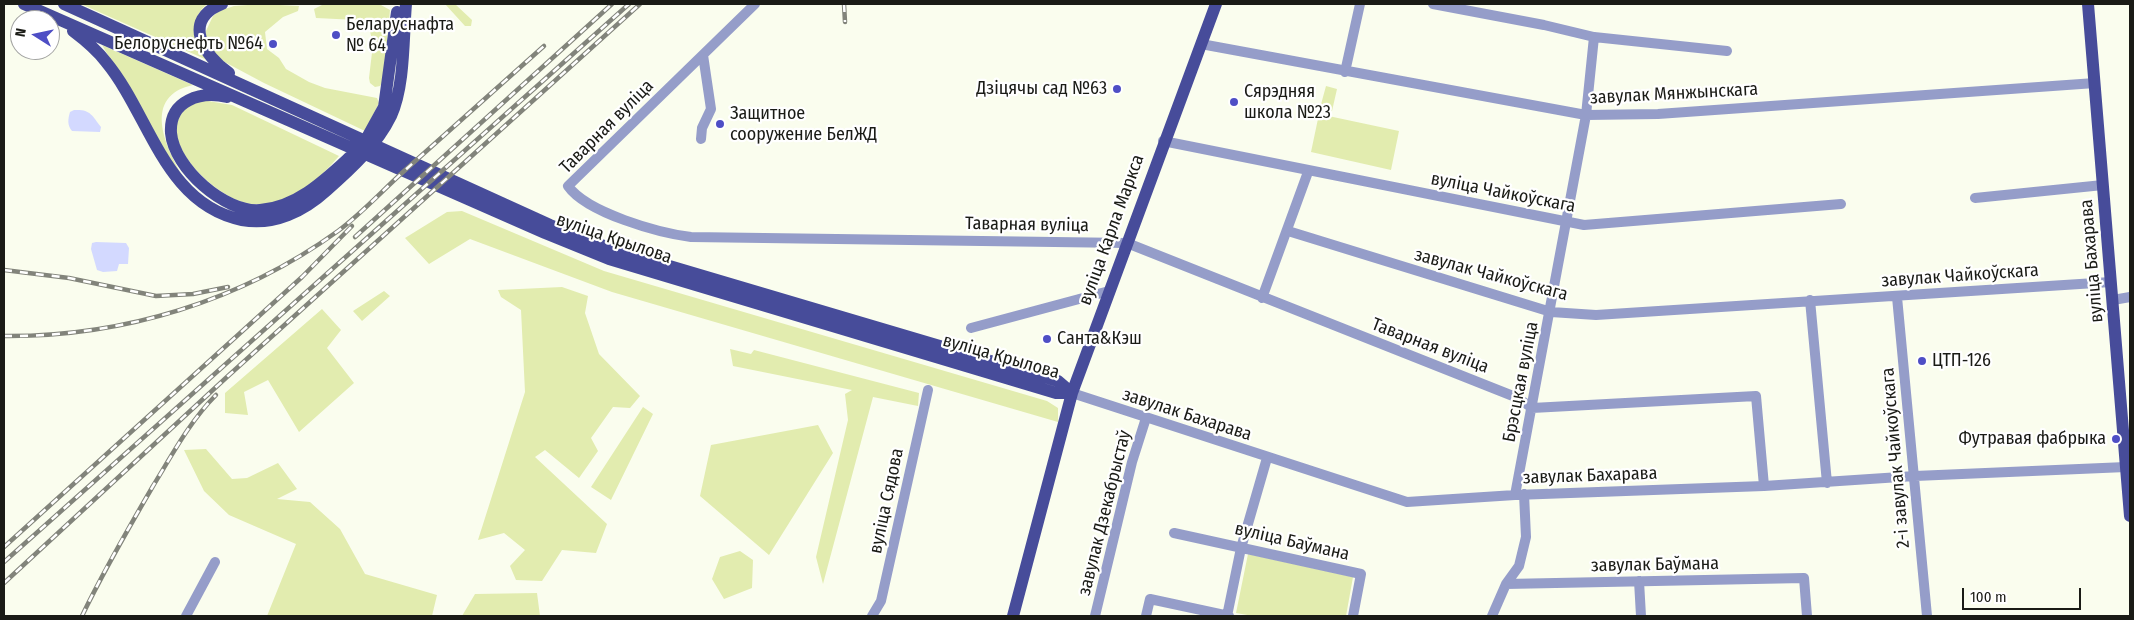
<!DOCTYPE html>
<meta charset="utf-8">
<style>
body{margin:0}
#map{position:relative;width:2134px;height:620px;overflow:hidden;background:#fafdee;font-family:"Fira Sans Condensed",sans-serif}
canvas{display:block}
.frame{position:absolute;inset:0;border:5px solid #1a1b16;pointer-events:none}
.north{position:absolute;left:10px;top:10px;width:50px;height:50px;box-sizing:border-box;background:#fff;border:1px solid #a3a4a2;border-radius:50%;rotate:280deg;font-size:14px;font-weight:700;line-height:20px;text-align:center;color:#1a1b16}
.north::after{content:'';display:block;margin:auto;width:18px;height:22px;background:#4e4ec5;clip-path:polygon(50% 0,100% 100%,50% 72%,0 100%)}
.scale{position:absolute;left:1962px;top:588px;width:119px;height:22px;box-sizing:border-box;border:2px solid #1a1b16;border-top:0;padding-left:6px;font-size:15px;line-height:18px;white-space:nowrap;color:#1a1b16;-webkit-text-stroke:4px #fff;paint-order:stroke}
</style>
<div id="map">
<canvas width="2134" height="620"></canvas>
<div class="frame"></div>
<div class="north">N</div>
<div class="scale">100 m</div>
</div>
<script>
const c = document.querySelector('canvas').getContext('2d');
c.lineJoin = 'round';
function fill(path, color) { c.fillStyle = color; c.fill(path, 'evenodd'); }
function trace(path, color, width, dash) { c.strokeStyle = color; c.lineWidth = width; c.lineCap = dash ? 'butt' : 'round'; c.setLineDash(dash || []); c.stroke(path); }
function label(font, color, halo, rows, align = 'center') {
  c.font = font + ' "Fira Sans Condensed",sans-serif'; c.lineWidth = 4.5; c.setLineDash([]); c.textBaseline = 'middle'; c.strokeStyle = halo; c.fillStyle = color; for (const [text, x, y, turn = 0] of rows) {
    c.save(); c.translate(x, y); c.rotate((+turn || 0) * Math.PI / 180); c.textAlign = isNaN(turn) ? turn : align; if (halo) c.strokeText(text, 0, 0); c.fillText(text, 0, 0); c.restore();
  }
}
const green = new Path2D(`
 M81,4H207C188,21 192,42 207,60Z
 M261,4L299,6L298,11L283,17L265,32L267,49L279,58L286,69L309,82L325,88L377,98L379,103L365,131L264,83L219,59L206,41V31L213,16L219,11L234,6Z
 M445,4H455L472,20L471,26H465Z
 M322,5H381L390,10L383,81L380,86L375,87L370,83L369,78L373,44L369,27L357,20L316,18L314,9Z
 M102,45L193,85C142,96 165,146 182,175L172,163Z
 M1326,86L1337,89L1332,111L1320,108Z
 M202,100L232,105L339,156C317,182 288,207 252,204C221,202 159,146 180,113C185,105 193,103 202,100Z
 M1319,114L1399,131L1391,170L1311,152Z
 M462,211L604,271L1047,401L1058,408V422L612,292L470,239L429,264L405,238L447,212Z
 M562,287L588,296L585,313L599,354L640,396L630,408L613,407L591,438L598,451L579,478L545,450L535,457L607,524L596,553L562,550L542,581L516,580L510,566L525,550L504,533L478,540L525,392L521,310L501,297L498,290Z
 M384,291L390,296L362,321L353,311Z
 M322,309L341,330L327,348L354,383L299,432L268,380L244,392L248,415L225,413V393Z
 M730,349L751,354L754,350L919,393L918,406L873,397L823,584L816,557L848,420L845,394L852,390L733,366Z
 M643,407L653,414L611,500L591,487Z
 M818,425L833,453L769,555L700,496L711,445Z
 M206,449L232,479L247,478L278,463L297,489L277,499L310,502L340,529L365,574L437,595L432,616H267L296,544L229,515L204,491L184,450Z
 M740,551L753,560L752,588L724,599L712,579L720,557Z
 M1248,554L1353,577L1346,616H1253L1236,613Z
 M537,593L540,616H462L475,594Z`);
const water = new Path2D(`
 M74,110C90,109 92,115 101,127L100,132L72,131C67,125 68,119 70,112Z
 M96,242L126,243L129,248L128,264H119L117,271L103,272L97,270L91,249L92,243Z`);
const minor = new Path2D(`
 M755,4L568,186C587,213 659,233 691,237L1127,243L1518,398L1532,408L1756,396L1764,486
 M1433,4L1544,25L1594,37L1727,51
 M1201,44L1586,115L1658,114L2095,83
 M1345,72L1360,4
 M701,139L702,128L711,109L703,55
 M1163,141L1584,225L1841,204
 M1975,198L2103,185
 M1288,231L1551,312L1596,315L2111,282
 M1897,297L1927,616
 M1262,298L1308,172
 M1810,300L1827,483
 M2113,300L2130,297
 M971,328L1109,291
 M1072,393L1407,502L1515,495L1764,486L1915,476L2126,467
 M1515,495L1586,115L1594,37
 M1174,533L1361,574L1353,616
 M1639,581L1641,616
 M1506,584L1804,578L1807,616
 M186,616L215,562
 M872,616L881,601L928,390
 M1095,616L1132,462L1146,418
 M1146,616L1150,599L1229,616
 M1227,616L1241,548L1267,458
 M1492,616L1506,584L1519,566L1526,537L1524,494`);
const major = new Path2D(`
 M24,4L545,233L609,259L1056,393H1072
 M64,4L550,225L612,249L1058,381L1072,393
 M222,4C181,20 204,56 229,73
 M2088,4L2130,516
 M73,31C85,40 97,50 106,62C150,115 164,204 242,220C274,226 304,211 327,190C351,169 377,145 391,116C405,85 403,38 406,4
 M227,97C201,91 169,100 171,133C174,168 225,213 260,210C296,208 325,180 350,157
 M368,136L384,107L397,12
 M1013,616L1072,393L1216,4`);
const rail = new Path2D(`
 M844,4L845,22
 M355,237L612,4
 M4,270L69,278L156,296L193,294L228,287
 M4,336C123,337 241,301 338,231C361,214 381,192 403,172C450,130 497,88 544,46
 M4,547L302,277L352,226
 M4,562L629,4
 M4,583L228,376L640,4
 M82,616C103,572 128,529 153,486C172,455 190,421 216,395`);
const markers = [
 [336,35,5,"#4e4ec5"],
 [273,44,5,"#4e4ec5"],
 [1117,89,5,"#4e4ec5"],
 [1234,102,5,"#4e4ec5"],
 [720,124,5,"#4e4ec5"],
 [1047,339,5,"#4e4ec5"],
 [1922,361,5,"#4e4ec5"],
 [2116,439,5,"#4e4ec5"]
];
const poiNames = [
 ["Беларуснафта",346,25],
 ["№ 64",346,46],
 ["Белоруснефть №64",263,44,"right"],
 ["Дзіцячы сад №63",1107,89,"right"],
 ["Сярэдняя",1244,92],
 ["школа №23",1244,113],
 ["Защитное",730,114],
 ["сооружение БелЖД",730,135],
 ["Санта&Кэш",1057,339],
 ["ЦТП-126",1932,361],
 ["Футравая фабрыка",2106,439,"right"]
];
const streetNames = [
 ["завулак Мянжынскага",1674,94,-3],
 ["Таварная вуліца",607,127,-45],
 ["вуліца Чайкоўскага",1503,193,11],
 ["Таварная вуліца",1027,225,1],
 ["вуліца Карла Маркса",1112,230,-70],
 ["вуліца Крылова",614,239,19],
 ["вуліца Бахарава",2092,261,-95],
 ["завулак Чайкоўскага",1491,275,15],
 ["завулак Чайкоўскага",1960,276,-4],
 ["Таварная вуліца",1430,346,21],
 ["вуліца Крылова",1001,357,16],
 ["Брэсцкая вуліца",1521,382,-79],
 ["завулак Бахарава",1187,415,18],
 ["2-і завулак Чайкоўскага",1896,458,-95],
 ["завулак Бахарава",1590,476,-2],
 ["вуліца Сядова",887,501,-78],
 ["завулак Дзекабрыстаў",1105,513,-76],
 ["вуліца Баўмана",1292,542,13],
 ["завулак Баўмана",1655,565,-1]
];
fill(green, '#e2ecaf');
fill(water, '#d3d9ff');
trace(minor, '#959dc9', 10);
trace(major, '#474c9a', 12);
trace(rail, '#82847b', 4.5);
trace(rail, '#fff', 2.5, [8]);
for (const [x, y, r, color] of markers) { const dot = new Path2D(); dot.arc(x, y, r, 0, 2 * Math.PI); c.fillStyle = color; c.fill(dot); trace(dot, '#fff', 2); }
label('18px', '#1a1b16', '#fff', poiNames, 'left');
label('18px', '#1a1b16', '#fff', streetNames);
</script>
